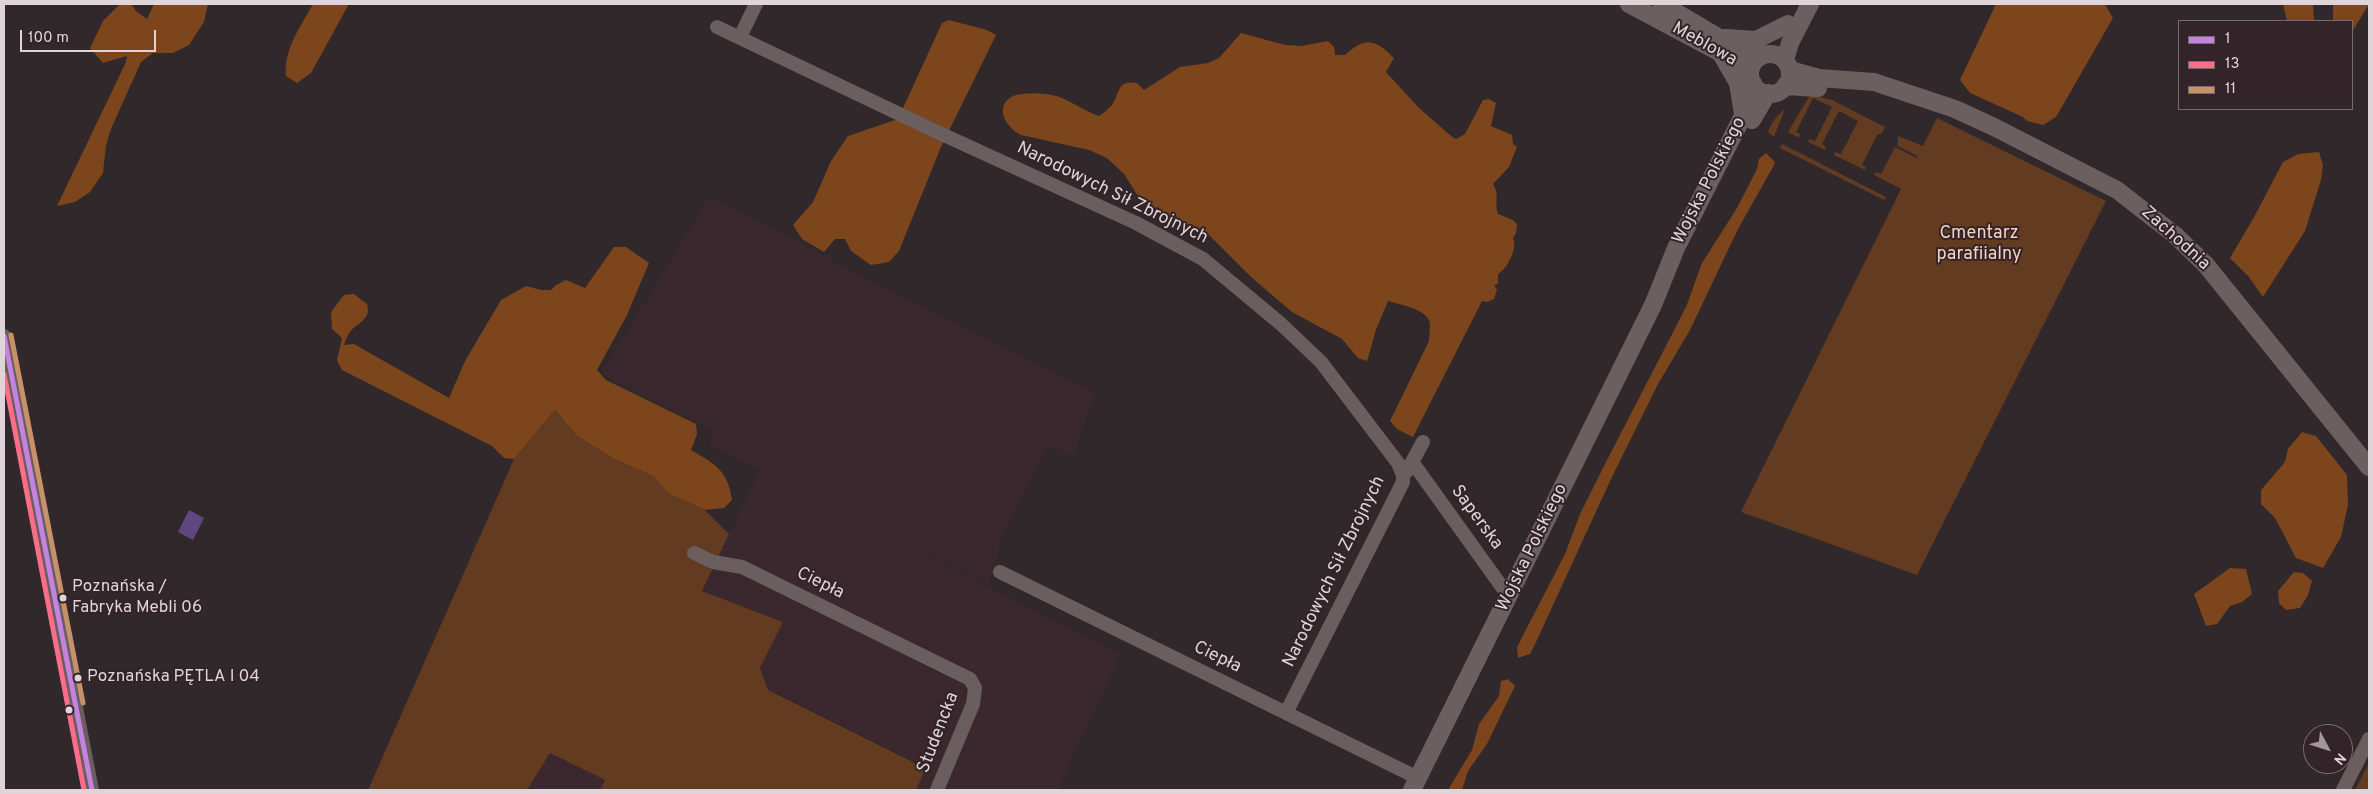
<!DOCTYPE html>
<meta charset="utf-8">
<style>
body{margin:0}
#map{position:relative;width:2373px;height:794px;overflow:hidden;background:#30282a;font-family:Overpass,sans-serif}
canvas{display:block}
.frame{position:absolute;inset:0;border:5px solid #dfd5d8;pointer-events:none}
.legend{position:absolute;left:2178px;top:20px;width:175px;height:90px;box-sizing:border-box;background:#332429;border:1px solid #786b6f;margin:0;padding:6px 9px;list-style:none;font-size:15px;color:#dfd5d8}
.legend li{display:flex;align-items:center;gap:10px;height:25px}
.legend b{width:25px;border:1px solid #786b6f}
.north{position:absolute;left:2303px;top:724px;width:50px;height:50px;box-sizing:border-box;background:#332429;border:1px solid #786b6f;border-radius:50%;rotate:130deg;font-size:14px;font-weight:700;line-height:20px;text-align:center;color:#dfd5d8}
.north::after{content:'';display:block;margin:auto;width:18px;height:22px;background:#a2989b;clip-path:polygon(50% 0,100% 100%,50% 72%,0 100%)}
.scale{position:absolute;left:20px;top:30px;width:136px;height:22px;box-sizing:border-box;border:2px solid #dfd5d8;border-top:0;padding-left:6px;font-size:15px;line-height:18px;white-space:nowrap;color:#dfd5d8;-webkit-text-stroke:4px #332429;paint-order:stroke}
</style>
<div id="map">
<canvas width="2373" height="794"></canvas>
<div class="frame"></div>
<ul class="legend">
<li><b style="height:6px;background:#c483df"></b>1</li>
<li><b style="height:6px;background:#fb6d88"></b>13</li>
<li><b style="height:6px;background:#c7916a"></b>11</li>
</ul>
<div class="north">N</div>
<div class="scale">100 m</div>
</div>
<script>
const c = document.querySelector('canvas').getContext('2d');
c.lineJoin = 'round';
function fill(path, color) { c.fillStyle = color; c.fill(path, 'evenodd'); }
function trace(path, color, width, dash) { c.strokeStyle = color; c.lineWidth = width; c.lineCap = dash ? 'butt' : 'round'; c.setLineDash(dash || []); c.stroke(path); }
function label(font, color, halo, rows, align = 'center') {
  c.font = font + ' Overpass,sans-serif'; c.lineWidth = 4; c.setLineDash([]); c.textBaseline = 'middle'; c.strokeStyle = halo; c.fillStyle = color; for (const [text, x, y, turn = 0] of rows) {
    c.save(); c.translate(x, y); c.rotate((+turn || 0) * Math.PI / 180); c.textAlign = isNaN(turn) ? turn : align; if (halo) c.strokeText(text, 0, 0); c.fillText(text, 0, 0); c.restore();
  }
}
const built = new Path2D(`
 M709,197L901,295L1096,392L1082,428L1074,457L1048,445L1000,541L996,565L988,583L818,500L1121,653L1058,790H893L909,759L768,690L760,668L782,622L702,591L760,470L709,445L714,430L601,374Z
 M550,753L605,780L600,790H527Z`);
const green = new Path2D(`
 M1810,95L1832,100L1885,127L1882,133L1877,135L1862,165L1866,167L1865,170L1834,155L1835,152L1841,154L1858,121L1839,111L1822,144L1826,147L1825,150L1808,142L1809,139L1815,141L1832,107L1813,98L1796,132L1800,134L1799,138L1788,132Z
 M1785,109L1774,137L1768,132C1771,122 1777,116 1785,109Z
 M1937,118L2106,201L1917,575L1741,512L1901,189L1874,175L1876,172L1881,174L1895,147L1917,158V156L1898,146V136L1923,146Z
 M1782,144L1886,197L1884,200L1780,148Z
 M555,410L576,435L612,458L653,476L668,493L705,510L729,534L702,591L783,622L760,668L768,690L909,760L925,770L916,790H600L605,780L550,753L527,790H368L514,459Z
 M2369,763V790H2355Z`);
const forest = new Path2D(`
 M120,4H131L136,11L147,19L154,4H208L204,22L189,45L173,53H153L141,62L111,129L106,145L103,173L90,192L75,202L57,206L126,62L127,56L103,63L90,48L103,21Z
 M313,4H349L311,73L297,83L286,76C283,50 301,26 313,4Z
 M1996,4H2102L2106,6L2113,18L2056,117L2043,125L2027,121L2023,117L1970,93L1960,80Z
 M2283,4H2313L2314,21H2287Z
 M2333,4H2369L2352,32V21H2333Z
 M949,20L987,30L996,35L941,147L899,251L889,262L871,265L851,251L845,239H835L824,252L802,239L793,225L813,202L831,161L848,136L898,119L942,23Z
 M1241,33L1285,45L1301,46L1328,41L1334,47L1335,55H1345C1365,36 1375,39 1394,58L1386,72L1418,107L1451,136L1456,139L1465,134L1483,100L1489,99L1496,103L1491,126L1512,135L1513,144L1517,147L1509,167L1493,184C1500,196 1494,202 1498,214L1513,220L1517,224L1516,233L1513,238C1518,249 1507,269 1498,274V284L1494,285L1497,290L1494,299L1487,302L1482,301L1413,437L1397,429L1390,421L1429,341C1429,334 1431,326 1429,320C1424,309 1399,304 1388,301L1376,330L1367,361L1358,358L1342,339L1292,312L1251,277L1205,231L1151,211L1142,202L1124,174L1107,158L1089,150L1021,135C1006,128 993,106 1013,96C1023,92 1042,93 1052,95C1068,98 1083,111 1099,116C1104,113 1108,109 1112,105C1120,94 1116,80 1137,83L1144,90L1180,67L1208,63L1219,58Z
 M2319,152L2323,165L2321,180L2305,231L2263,297L2248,276L2230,258L2253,219L2283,162L2298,154Z
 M1766,153L1775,162L1773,167L1738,229L1690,330L1658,384L1611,479L1537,640L1530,654L1518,658L1517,647L1565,554L1580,514L1606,462L1686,307L1702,263L1737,208L1757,169L1759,159Z
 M614,247H626L649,263L627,315L597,370L606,380L696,424L697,434L691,450C715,464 728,470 732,500L724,508L705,510L668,493L653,476L612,458L576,435L555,410L514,459L504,458L492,446L342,370L337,360L342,338L332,329L331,312L344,295L354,294L367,304C372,320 356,323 349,333C347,337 345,341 344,345L354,344L449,398L465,361L501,300L526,286L541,290H551L556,285L566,280L585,288Z
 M2302,432L2316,436L2347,475L2348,505L2341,537L2323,568L2296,558L2275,518L2261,504V490L2285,462L2288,449Z
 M2230,568L2246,569L2252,594L2242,602L2230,606L2217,624L2206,626L2194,594Z
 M2294,572L2303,573L2312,581L2308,595L2300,608L2286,610L2279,603L2278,591Z
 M1508,679L1515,686L1487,744L1468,771L1462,790H1448L1472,750L1479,724L1499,696L1501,681Z`);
const water = new Path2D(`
 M189,510L204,518L193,540L178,532Z`);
const minor = new Path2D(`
 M717,27L935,131L1136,223L1203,259L1281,324L1321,362L1398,463L1403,475V482L1286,713
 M740,37L756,4
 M4,336L92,790
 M1413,463L1502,587L1511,592
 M1407,471L1423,442
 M694,553L713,562L742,567L970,679L975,688L973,704L937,790
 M1000,572L1418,778
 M2343,790L2369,739`);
const major = new Path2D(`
 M1629,4L1738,62L1750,74
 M1662,4L1743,52L1760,57
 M1725,38L1756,40L1788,24
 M1750 74a20 20 0 1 1 40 0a20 20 0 1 1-40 0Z
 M1723,57L1738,83L1743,114
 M1785,60L1790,43L1810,4
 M1790,70L1819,78L1874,82L1955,109L1994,127L2117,190L2175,235L2206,265L2369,467
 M1785,86L1818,88
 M1752,120L1768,93
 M1412,790L1653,305L1676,248L1750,102L1753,83`);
const bus1 = new Path2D(`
 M4,336L92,790`);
const bus2 = new Path2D(`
 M4,374L84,790`);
const bus3 = new Path2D(`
 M11,335L83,703`);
const markers = [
 [63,598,4.5,"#dfd5d8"],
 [78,678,4.5,"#dfd5d8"],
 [69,710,4.5,"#dfd5d8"]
];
const busNames = [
 ["Poznańska /",72,588],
 ["Fabryka Mebli 06",72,609],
 ["Poznańska PĘTLA I 04",87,678]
];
const streetNames = [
 ["Meblowa",1704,45,29],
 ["Wojska Polskiego",1710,181,-63],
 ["Narodowych Sił Zbrojnych",1112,194,26],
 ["Zachodnia",2175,239,42],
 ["Saperska",1476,518,54],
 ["Wojska Polskiego",1533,548,-64],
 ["Narodowych Sił Zbrojnych",1335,572,-64],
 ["Ciepła",820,584,26],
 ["Ciepła",1217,658,26],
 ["Studencka",939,733,-69]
];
const parkNames = [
 ["Cmentarz",1979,234],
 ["parafiialny",1979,255]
];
fill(built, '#3b282e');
fill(green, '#623b20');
fill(forest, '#7c451b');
fill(water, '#604781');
trace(minor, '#6a5e5e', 14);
trace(major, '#6c5f5f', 18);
trace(bus1, '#c483df', 5);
trace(bus2, '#fb6d88', 5);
trace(bus3, '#c7916a', 5);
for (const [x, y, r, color] of markers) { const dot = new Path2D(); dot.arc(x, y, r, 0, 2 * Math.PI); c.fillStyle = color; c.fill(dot); trace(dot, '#332429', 2); }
label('17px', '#dfd5d8', '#332429', busNames, 'left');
label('18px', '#dfd5d8', '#332429', streetNames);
label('18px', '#f8d2bb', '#332429', parkNames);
</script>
